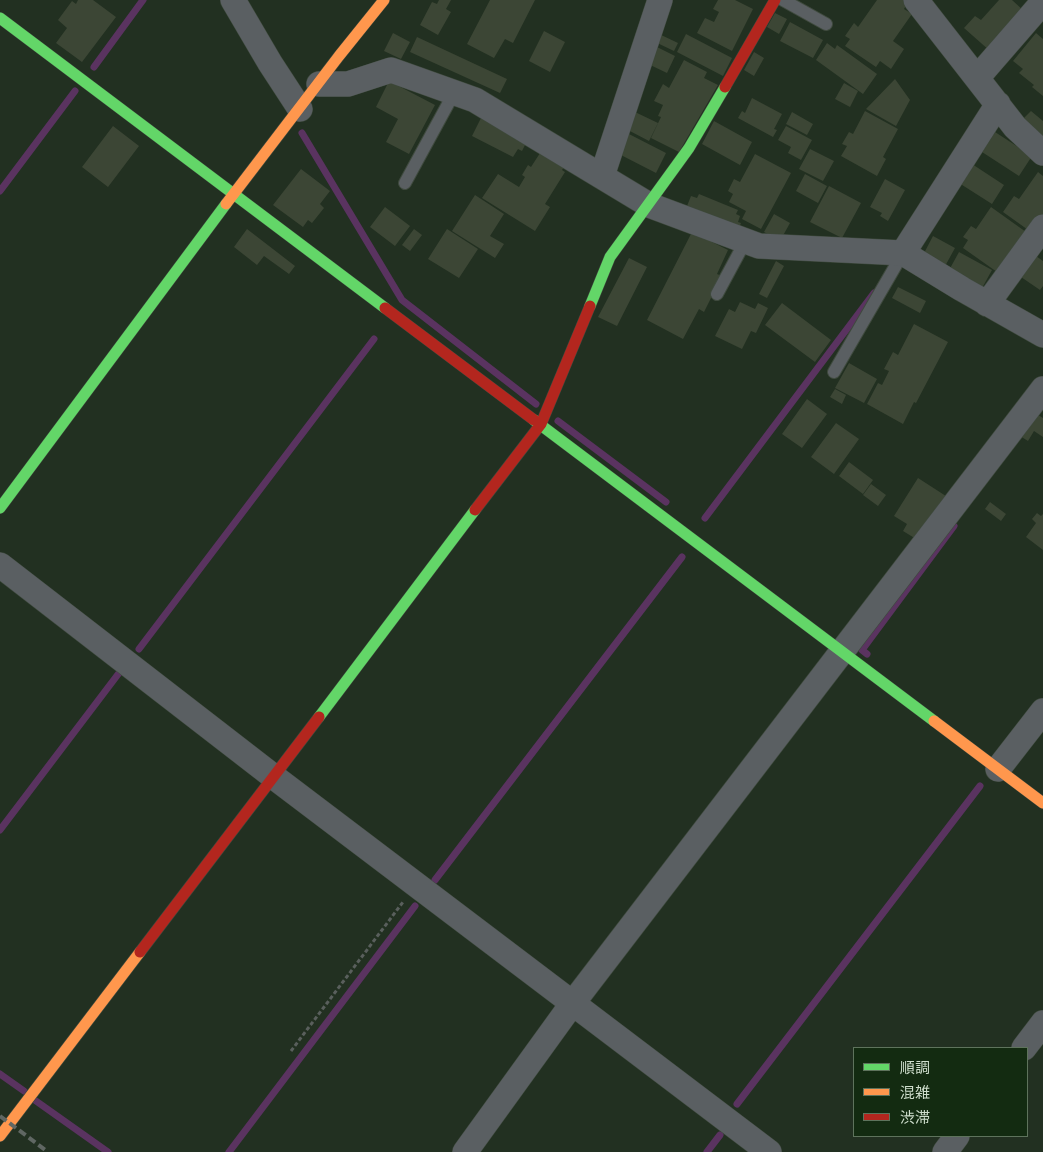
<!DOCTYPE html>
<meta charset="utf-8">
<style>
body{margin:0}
#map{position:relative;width:1043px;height:1152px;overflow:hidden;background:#223021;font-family:"PT Sans Narrow","Noto Sans JP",sans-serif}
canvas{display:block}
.legend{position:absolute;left:853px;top:1047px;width:175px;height:90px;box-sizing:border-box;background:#132b11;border:1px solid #5e735c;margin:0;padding:6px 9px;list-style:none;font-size:15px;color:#cfdecd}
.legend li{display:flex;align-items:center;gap:10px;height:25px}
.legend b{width:25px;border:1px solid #5e735c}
</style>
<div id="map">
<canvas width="1043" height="1152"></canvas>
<ul class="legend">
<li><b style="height:6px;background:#63d668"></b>順調</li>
<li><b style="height:6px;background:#ff974d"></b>混雑</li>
<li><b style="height:6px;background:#b3261e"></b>渋滞</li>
</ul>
</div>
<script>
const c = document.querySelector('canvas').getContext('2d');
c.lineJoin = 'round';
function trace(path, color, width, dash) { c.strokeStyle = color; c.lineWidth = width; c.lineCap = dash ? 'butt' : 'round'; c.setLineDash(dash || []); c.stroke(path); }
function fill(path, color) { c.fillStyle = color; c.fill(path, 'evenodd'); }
const stream = new Path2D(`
 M94,67L143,0
 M302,133L402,300L536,404
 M0,191L75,91
 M558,421L666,502
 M705,518L874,293
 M139,649L374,339
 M867,654L862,650L954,526
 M0,830L119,673
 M435,880L682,557
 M0,1074L24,1091
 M36,1101L108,1152
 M737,1104L980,786
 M229,1152L415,906
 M707,1152L720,1135`);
const building = new Path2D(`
 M78,0H93L116,17L82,62L56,43L67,28L58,20L72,1L76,4Z
 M439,0H451L446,9L451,12L438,35L420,25L432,2L437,4Z
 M490,0H535L513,43L505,39L494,58L467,44Z
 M718,0H735L753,9L732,51L697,33L705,18L714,22L719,12L713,9Z
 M877,0H904L908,2L904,9L912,14L893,41L904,49L891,69L880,61L876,67L845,46L850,39L845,36L854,23L858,27Z
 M999,0H1012L1024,11L990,51L964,28L975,16L981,20Z
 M775,13L787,19L779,34L767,27Z
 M790,22L823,40L813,58L780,41Z
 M544,31L565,42L550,72L529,61Z
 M393,33L410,42L401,59L384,51Z
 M657,33L678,43L674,51L653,41Z
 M1036,33L1043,39V96L1032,87L1034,85L1019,73L1023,69L1013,61Z
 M686,34L732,58L723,76L677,52Z
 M417,37L507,79L500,93L410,52Z
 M827,43L835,49L837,45L877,74L863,94L816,60Z
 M655,46L675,56L667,73L646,63Z
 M754,52L764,58L754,76L744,70Z
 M684,60L707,72L704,78L718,85L679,152L651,138L661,117L658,116L663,105L654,101L663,84L669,88Z
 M895,79L910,100L896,126L866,109Z
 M389,81L435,105L409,154L386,142L398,119L376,107Z
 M844,83L858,91L850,107L835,99Z
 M752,98L782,114L774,129L777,130L773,137L738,118L742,111L745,113Z
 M865,111L898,129L883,157L886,159L877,176L841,156L847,146L842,144L849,132L853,134Z
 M1031,111L1043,121V136L1023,119Z
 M635,112L658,123L649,141L626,129Z
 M792,112L813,124L807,135L786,124Z
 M482,116L528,139L522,151L518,149L513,157L472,136Z
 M714,121L752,142L740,165L702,144Z
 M113,126L139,146L108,187L82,167Z
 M786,126L812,140L801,160L788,153L791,147L778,140Z
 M995,132L1032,156L1019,176L982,152Z
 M627,133L666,153L656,173L617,153Z
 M810,149L834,161L823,181L799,169Z
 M542,150L566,164L562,170L565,172L545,204L550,207L535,231L482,198L498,174L519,187L525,177L522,175L528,165L531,167Z
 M755,154L791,173L761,229L742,219L746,211L729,202L733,194L728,191L734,179L740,182Z
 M972,164L1004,185L992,204L959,183Z
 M301,169L330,191L320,204L324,208L312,223L308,220L303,227L273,205Z
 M1038,172L1043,176V216L1031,232L1003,212L1014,196L1019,199Z
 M805,174L827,186L818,203L796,191Z
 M885,179L905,190L888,221L880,216L882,213L870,207Z
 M829,186L861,203L842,238L810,222Z
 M699,194L738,210L736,214L740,216L738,222L741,223L737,233L685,211L691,196L697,198Z
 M475,195L504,214L490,236L504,244L495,258L452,231Z
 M385,207L410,226L395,246L370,227Z
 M991,207L1026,232L997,272L963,248L968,240L963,237L971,226L976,229Z
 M774,214L790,223L780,241L764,232Z
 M247,229L295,266L289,274L264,256L257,265L234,247Z
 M414,229L422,235L410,251L402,245Z
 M447,229L478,249L459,278L428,259Z
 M692,232L728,250L717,274L722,276L704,312L699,309L683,339L647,320Z
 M933,236L955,248L944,268L922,257Z
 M959,252L992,270L981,290L948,272Z
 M1036,256L1043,261V286L1040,290L1021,277Z
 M629,258L647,267L617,326L598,317Z
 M776,261L784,266L767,298L759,294Z
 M898,287L926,301L920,313L892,298Z
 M740,302L755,309L758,303L768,308L756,333L751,331L742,349L715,336L729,309L735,312Z
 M782,303L831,340L815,362L765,325Z
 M914,324L948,342L916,403L914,402L903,424L867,404L878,383L882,385L889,371L884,369L893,352L898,355Z
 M849,363L877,379L864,403L835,388Z
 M835,389L846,395L842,404L830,397Z
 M807,399L827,414L802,448L782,434Z
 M1035,413L1043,418V437L1034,431L1028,441L1020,436Z
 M836,423L859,439L834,474L811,457Z
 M849,462L873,480L863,494L839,476Z
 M918,478L949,498L921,542L903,531L907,524L894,516Z
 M871,484L886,495L878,506L863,495Z
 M990,502L1006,514L1001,521L985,509Z
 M1037,513L1041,516L1043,514V550L1026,537L1036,523L1032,519Z`);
const path = new Path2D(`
 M291,1051L403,902`);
const lane = new Path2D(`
 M783,0L826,24
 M405,183L454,93
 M717,294L746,240
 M834,372L903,253`);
const street = new Path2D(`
 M233,0L270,63L300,109
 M916,0L1015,127L1043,153
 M977,78L1043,2
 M319,84H348L391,70L475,100L649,205L759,246L903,253L962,289L1043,335
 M602,176L660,0
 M903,253L998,104
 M987,304L1043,227
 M0,565L274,777L769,1152
 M998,769L1043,711
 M1024,1048L1043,1023
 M465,1152L572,1004L1043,389
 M945,1152L957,1136`);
const fast = new Path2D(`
 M0,18L385,308
 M590,306L610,257L689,148L725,87
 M534,420L934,721
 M0,508L226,204
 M319,717L475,510`);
const slow = new Path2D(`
 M226,204L339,56L384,0
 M934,721L1043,803
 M0,1136L140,952`);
const jam = new Path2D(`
 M725,87L775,0
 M385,308L534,420
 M475,510L541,424L590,306
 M140,952L319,717`);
const rail = new Path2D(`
 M0,1116L48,1152`);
trace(stream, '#5a3360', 7);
fill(building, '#3c4635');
trace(lane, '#3f4a3e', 14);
trace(street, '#3f4a3e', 26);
trace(fast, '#3f4a3e', 12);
trace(slow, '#3f4a3e', 12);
trace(jam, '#3f4a3e', 12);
trace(path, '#595f5c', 3, [4, 2.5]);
trace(lane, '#5a5f62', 12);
trace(street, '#5a5f62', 25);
trace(fast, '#63d668', 11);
trace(slow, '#ff974d', 11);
trace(jam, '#b3261e', 11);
trace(rail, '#606763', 4, [8, 4]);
</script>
